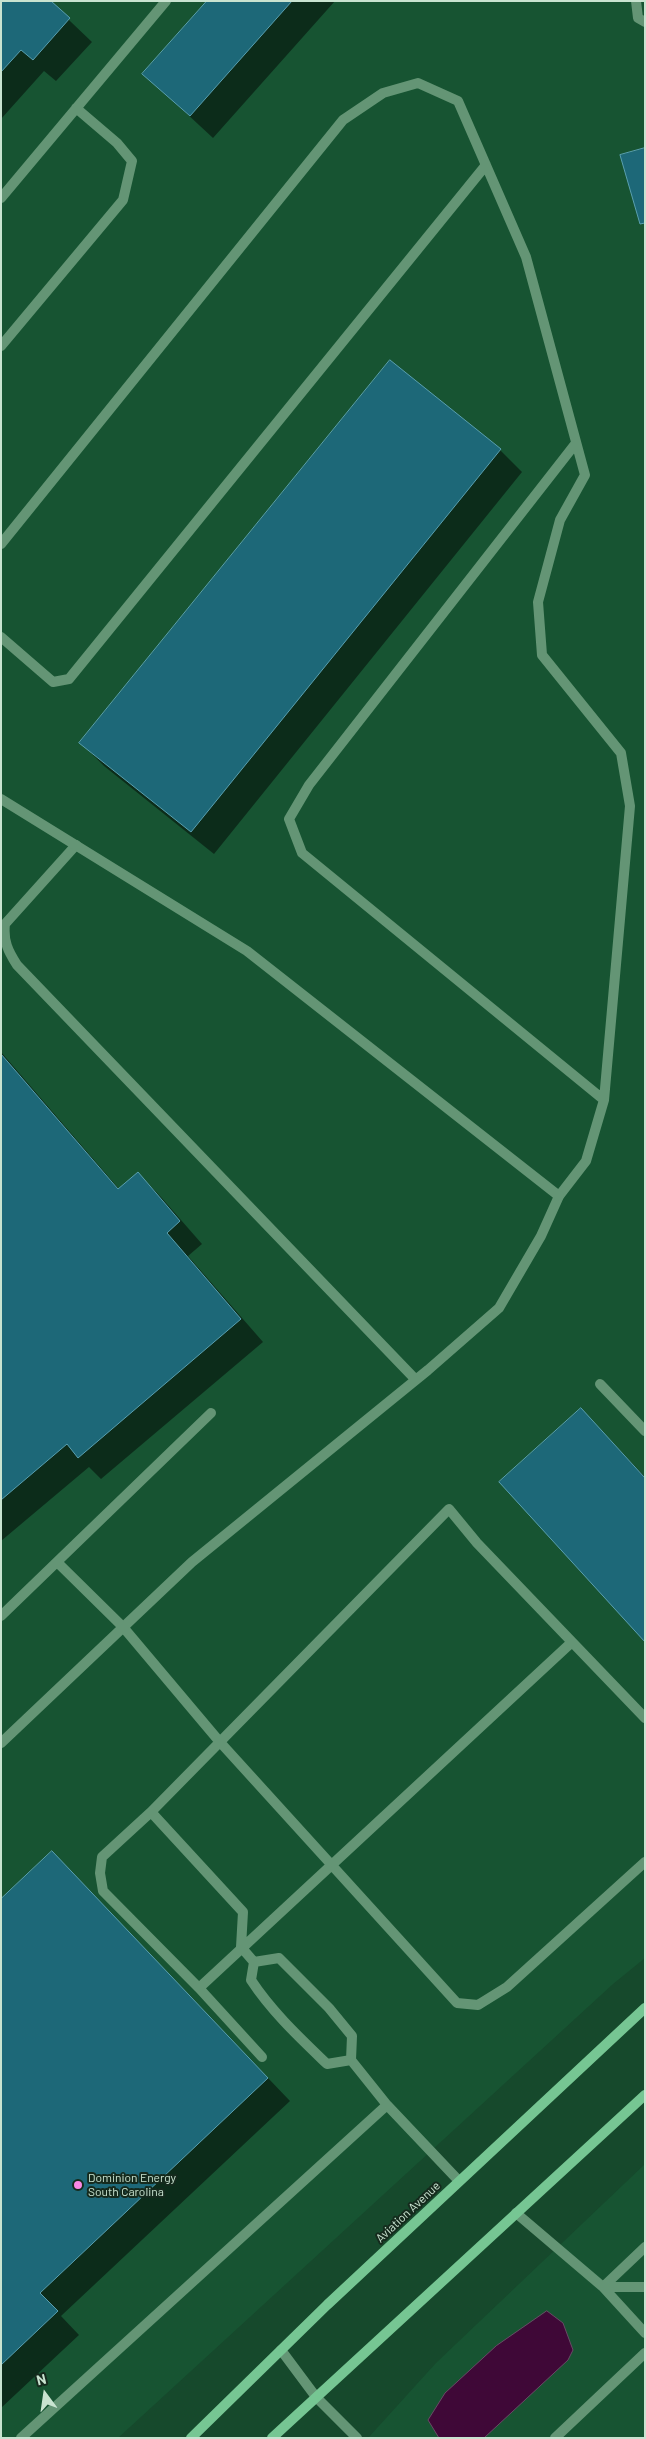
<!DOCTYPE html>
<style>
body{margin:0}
#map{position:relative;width:646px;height:2439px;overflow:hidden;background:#16492c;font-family:Barlow,sans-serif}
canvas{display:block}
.frame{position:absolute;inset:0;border:2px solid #c9e3d0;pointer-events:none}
.north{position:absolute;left:20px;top:2369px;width:50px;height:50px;-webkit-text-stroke:4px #152a1d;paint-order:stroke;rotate:346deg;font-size:14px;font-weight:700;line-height:20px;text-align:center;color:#c9e3d0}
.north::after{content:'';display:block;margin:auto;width:18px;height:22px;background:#c9e3d0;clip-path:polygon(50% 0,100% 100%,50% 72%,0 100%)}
</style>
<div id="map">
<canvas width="646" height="2439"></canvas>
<div class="frame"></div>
<div class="north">N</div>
</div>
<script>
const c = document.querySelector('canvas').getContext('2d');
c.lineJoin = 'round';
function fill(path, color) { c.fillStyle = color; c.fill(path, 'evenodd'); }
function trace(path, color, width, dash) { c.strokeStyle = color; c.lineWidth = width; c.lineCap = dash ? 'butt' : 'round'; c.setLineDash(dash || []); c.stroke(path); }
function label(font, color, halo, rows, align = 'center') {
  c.font = font + ' Barlow,sans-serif'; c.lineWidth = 4; c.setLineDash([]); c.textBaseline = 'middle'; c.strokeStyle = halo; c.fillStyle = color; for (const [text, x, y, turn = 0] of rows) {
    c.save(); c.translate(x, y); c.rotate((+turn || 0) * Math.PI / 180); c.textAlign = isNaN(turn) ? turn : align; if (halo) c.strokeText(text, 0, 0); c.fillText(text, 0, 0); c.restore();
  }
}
const built = new Path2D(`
 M1,1H645V1958L613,1984L118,2438H1Z
 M645,2164V2438H368L436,2363Z`);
const water = new Path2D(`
 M547,2311L563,2323L573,2350L568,2360L484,2438H439L428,2420L445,2393L496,2346Z`);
const shadow = new Path2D(`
 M1,1H49L92,42L56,81L44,71L1,119Z
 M209,1H335L213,138L144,74Z
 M500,450L522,472L214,854L104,766L81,743Z
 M1,1052L119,1189L138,1173L160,1196L202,1244L188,1256L263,1342L101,1479L89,1467L1,1541Z
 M581,1409L645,1477V1640Z
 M74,1875L290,2101L61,2316L79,2335L1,2408V1900Z`);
const building = new Path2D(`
 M1,1H51L70,18L33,60L21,50L1,72Z
 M207,1H292L190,116L142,74Z
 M645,148V223L640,224L620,155Z
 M390,360L501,449L191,832L79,743Z
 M1,1054L118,1189L138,1172L180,1221L167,1233L241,1319L78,1458L67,1444L1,1500Z
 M581,1408L645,1478V1642L499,1482Z
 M52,1851L268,2078L40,2293L58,2311L1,2365V1899Z`);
const lane = new Path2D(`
 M636,1L638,18L645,22
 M1,198L166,1
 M1,346L123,200L132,161L117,143L76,108
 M576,443L309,785L289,819L302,853L604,1100
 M1,544L343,120L383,93L418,83L458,101L526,257L585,475L560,520L538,602L542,655L621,753L630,806L604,1100L586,1161L559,1196L541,1236L499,1308L428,1370L192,1562L1,1743
 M1,637L53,682L69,679L486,165
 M76,845L5,924C3,941 8,951 17,965L416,1380
 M600,1384L645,1431
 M58,1563L123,1627L219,1741L457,2003L478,2005L507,1987L645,1862
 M1,1616L211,1413
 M151,1812L102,1857L100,1873L103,1891L199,1988L572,1642
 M254,1962L279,1958L329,2008L352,2036L351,2060L387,2105
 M199,1988L262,2057
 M351,2060L327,2064C300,2038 272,2012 251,1980L254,1962L241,1947L243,1912L151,1812L449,1509L477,1543L645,1718
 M516,2213L603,2287L645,2247
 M603,2287L645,2333
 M603,2287H645
 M281,2350L316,2397L357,2438
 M21,2438L387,2105L459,2181
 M555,2438L645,2353`);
const street = new Path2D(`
 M1,799L247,951L559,1196`);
const secondary = new Path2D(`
 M191,2438L327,2305L645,2008
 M272,2438L645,2095`);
const markers = [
 [78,2185,5,"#fb87e5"]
];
const poiNames = [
 ["Dominion Energy",88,2178],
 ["South Carolina",88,2192]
];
const streetNames = [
 ["Aviation Avenue",408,2212,-43]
];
fill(built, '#175432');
fill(water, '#3f0837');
trace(water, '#684a65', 1);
fill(shadow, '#0007');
fill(building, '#1d6878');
trace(building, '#599faf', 1);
trace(lane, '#649575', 10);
trace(street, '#649575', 10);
trace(secondary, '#76c693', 10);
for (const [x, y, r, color] of markers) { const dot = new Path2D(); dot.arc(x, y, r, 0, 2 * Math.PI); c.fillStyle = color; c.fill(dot); trace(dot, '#152a1d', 2); }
label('12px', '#c9e3d0', '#152a1d', poiNames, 'left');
label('12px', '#c9e3d0', '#152a1d', streetNames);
</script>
